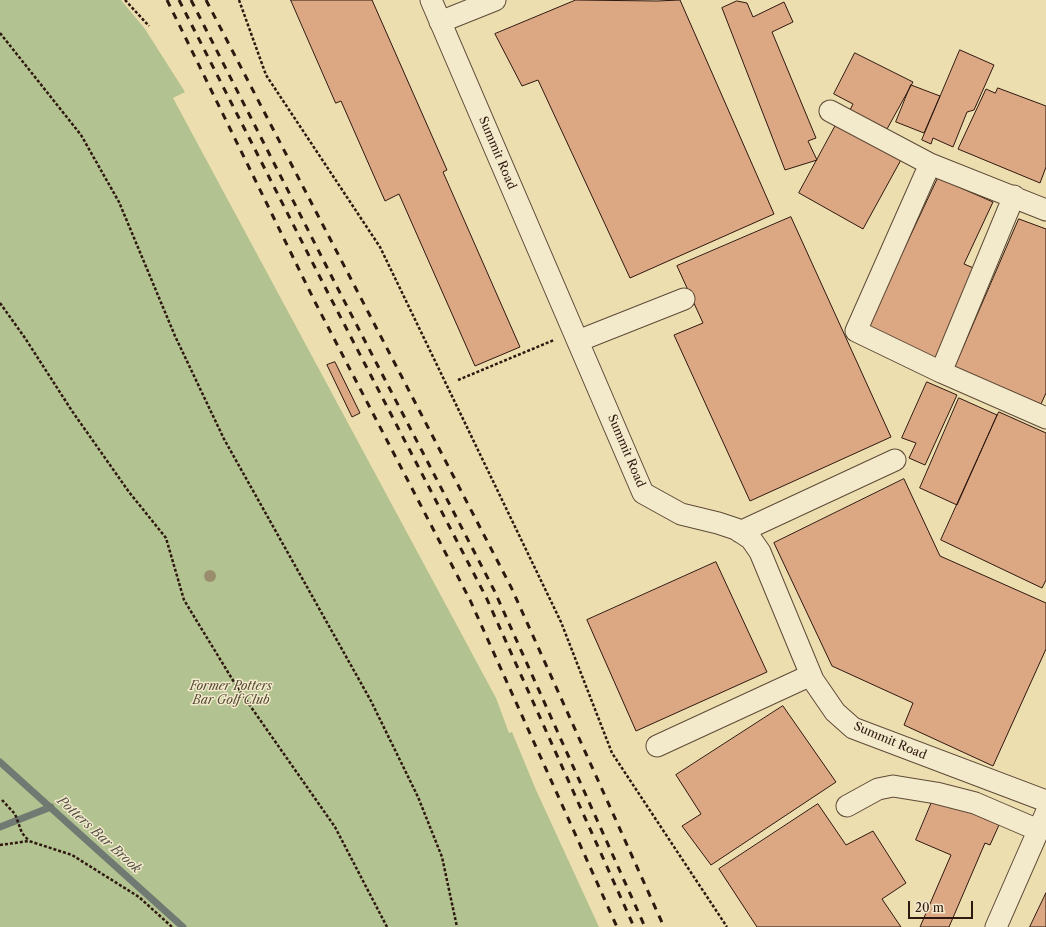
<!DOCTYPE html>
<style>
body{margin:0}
#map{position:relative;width:1046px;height:927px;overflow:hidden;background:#eddeb0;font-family:"Libre Caslon Text",serif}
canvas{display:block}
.scale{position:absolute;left:908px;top:901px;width:65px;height:18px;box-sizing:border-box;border:2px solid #2f180f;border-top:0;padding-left:5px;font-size:12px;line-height:14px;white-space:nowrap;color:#2f180f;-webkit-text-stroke:3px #f3eacc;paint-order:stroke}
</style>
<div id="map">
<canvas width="1046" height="927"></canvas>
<div class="scale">20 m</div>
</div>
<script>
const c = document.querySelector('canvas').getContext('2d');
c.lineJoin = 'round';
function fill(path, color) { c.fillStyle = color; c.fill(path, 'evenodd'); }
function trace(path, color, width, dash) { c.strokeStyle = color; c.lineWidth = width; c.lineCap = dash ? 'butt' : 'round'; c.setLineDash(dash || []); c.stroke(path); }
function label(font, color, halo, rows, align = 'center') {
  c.font = font + ' "Libre Caslon Text",serif'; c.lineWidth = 3; c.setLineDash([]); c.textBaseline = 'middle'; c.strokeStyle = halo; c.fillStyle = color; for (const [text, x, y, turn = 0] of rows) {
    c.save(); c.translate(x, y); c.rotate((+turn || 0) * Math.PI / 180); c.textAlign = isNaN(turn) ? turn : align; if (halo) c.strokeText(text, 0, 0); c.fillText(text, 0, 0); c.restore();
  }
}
const green = new Path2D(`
 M0,0H121L145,29L185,92L173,98L496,698L509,733L512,732L536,790L599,927H0Z`);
const stream = new Path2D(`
 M0,762L183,927
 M0,827L51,807`);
const building = new Path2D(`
 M291,0H372L447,170L443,172L520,347L475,366L399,194L385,201L341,101L336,103Z
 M576,0L657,1L680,0L774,214L630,278L538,80L522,86L495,34Z
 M737,1L747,3L753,17L784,2L793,22L772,32L816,138L808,141L817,160L785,170L722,8Z
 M960,50L994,65L974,110L967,112L953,147L933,138L931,144L922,140Z
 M855,53L913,82L887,129L850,110L853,104L834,94Z
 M911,85L940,96L924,133L896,122Z
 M998,88L1046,106V167L1040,183L958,149L986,89L995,93Z
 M837,123L902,158L863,229L799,193Z
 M938,178L993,202L964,264L976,269L934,362L866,331Z
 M791,217L891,437L750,501L674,335L703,323L677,266Z
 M1019,219L1046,229V393L1041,404L955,367Z
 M335,362L360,413L352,417L327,365Z
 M927,382L957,395L925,465L909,458L916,443L902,438Z
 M959,398L997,415L957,505L920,488Z
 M999,412L1046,433V580L1042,588L941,540Z
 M904,479L940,556L1046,603V649L993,766L904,725L913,703L832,666L774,543Z
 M716,562L767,672L636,731L587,620Z
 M783,706L836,782L711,865L682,826L701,814L676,775Z
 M934,797L999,825L990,845L985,843L949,927H920L951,855L916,840Z
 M818,804L846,845L873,831L906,883L882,899L901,927H757L719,869Z
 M1046,893V927H1030Z`);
const path = new Path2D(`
 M125,0L149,26
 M239,0L266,75L380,247L561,622L612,753L727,927
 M0,33L81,135L119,202L175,336L224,439L371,701L418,797L442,857L457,927
 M0,303L25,338L72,411L129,492L166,538L184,600L237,687L335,827L387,927
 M458,380L554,340
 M2,800L15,814L22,833L29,841
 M0,845L29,841L72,855L139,897L172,927`);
const minor = new Path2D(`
 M431,0L643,493L681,514L718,523L736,529L751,539L760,552L813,680L835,712L853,728L1046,801
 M440,22L495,0
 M830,111L930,164L1046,210
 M930,164L856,331L941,372L1046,418
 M578,341L684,299
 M941,372L1014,196
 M740,532L895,460
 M657,746L811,675
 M847,806L878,789L893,786L936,793L975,803L1038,830
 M996,927L1046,813`);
const rail = new Path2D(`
 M167,0L315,302L470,600L617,927
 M179,0L328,293L486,597L634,927
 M191,0L337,287L494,590L645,927
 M206,0L511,587L664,927`);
const trees = [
 [210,576]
];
const streetNames = [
 ["Summit Road",497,153,67],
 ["Summit Road",626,451,67],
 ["Summit Road",890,741,23]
];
const parkNames = [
 ["Former Potters",231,687],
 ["Bar Golf Club",231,701]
];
const waterNames = [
 ["Potters Bar Brook",99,835,42]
];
fill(green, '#b2c290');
trace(stream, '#707a72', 7);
fill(building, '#dca783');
trace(building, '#2f180f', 1);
trace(minor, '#5e4a37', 23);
trace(path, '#2f180f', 2.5, [3, 2]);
trace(minor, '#f3eacc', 21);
trace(rail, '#2f180f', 3, [7, 7]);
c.fillStyle = '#9a8d6d';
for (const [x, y] of trees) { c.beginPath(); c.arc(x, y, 6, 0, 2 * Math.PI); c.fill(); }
label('12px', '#2f180f', '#f3eacc', streetNames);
label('italic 12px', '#564b36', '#f3eacc', parkNames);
label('italic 13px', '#555149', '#f3eacc', waterNames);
</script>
